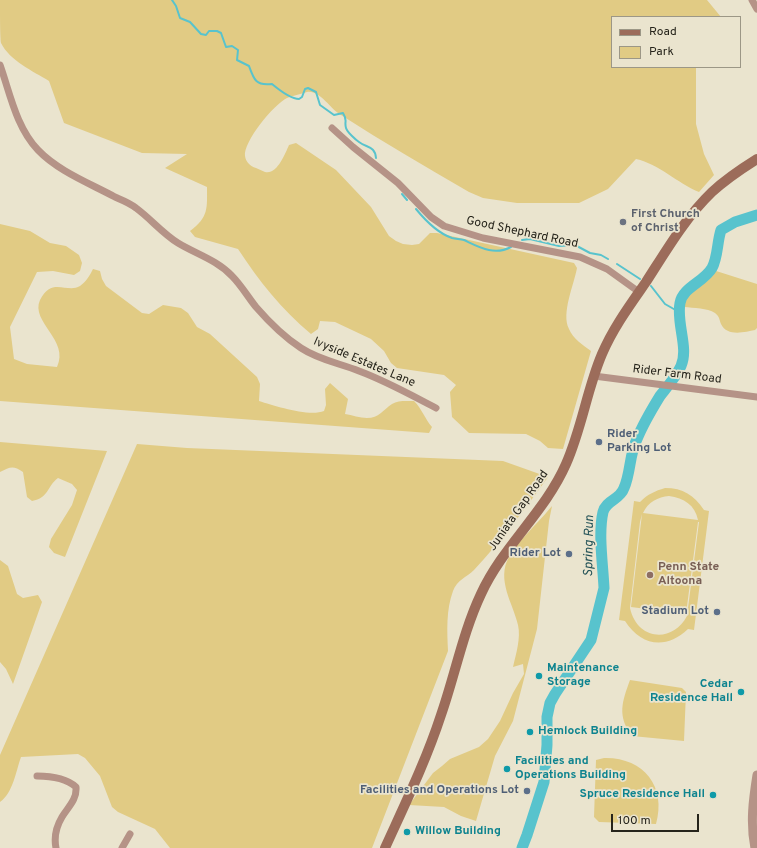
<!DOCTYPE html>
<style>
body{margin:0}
#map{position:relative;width:757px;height:848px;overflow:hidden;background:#eae4ce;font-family:Overpass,sans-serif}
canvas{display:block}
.legend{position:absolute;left:611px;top:16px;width:130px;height:52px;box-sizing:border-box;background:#eae4ce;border:1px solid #9c9786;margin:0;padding:5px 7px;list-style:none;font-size:12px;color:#26241b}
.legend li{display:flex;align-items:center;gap:8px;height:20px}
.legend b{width:20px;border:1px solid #9c9786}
.scale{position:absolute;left:611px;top:814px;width:88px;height:18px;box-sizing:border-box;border:2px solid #26241b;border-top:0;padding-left:5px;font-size:12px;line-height:14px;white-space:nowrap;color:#26241b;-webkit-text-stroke:3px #eae4ce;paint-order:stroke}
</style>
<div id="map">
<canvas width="757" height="848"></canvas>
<ul class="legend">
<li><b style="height:5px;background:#9c6c5a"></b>Road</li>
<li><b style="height:11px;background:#e1cb84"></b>Park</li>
</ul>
<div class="scale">100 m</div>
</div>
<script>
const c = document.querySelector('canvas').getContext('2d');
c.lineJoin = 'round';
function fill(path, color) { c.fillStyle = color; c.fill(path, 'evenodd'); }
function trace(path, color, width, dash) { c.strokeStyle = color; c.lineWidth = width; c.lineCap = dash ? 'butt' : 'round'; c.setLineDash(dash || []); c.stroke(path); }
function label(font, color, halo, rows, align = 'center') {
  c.font = font + ' Overpass,sans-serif'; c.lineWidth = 3.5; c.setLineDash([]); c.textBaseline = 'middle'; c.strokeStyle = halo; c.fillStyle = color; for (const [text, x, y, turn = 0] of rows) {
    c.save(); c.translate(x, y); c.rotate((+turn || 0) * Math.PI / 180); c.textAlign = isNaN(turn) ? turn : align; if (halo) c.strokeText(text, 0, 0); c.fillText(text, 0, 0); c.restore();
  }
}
const green = new Path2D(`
 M0,0H707L721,17H612V67H696V124L704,154L714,175L699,192C677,183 659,164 636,159L608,189L579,203H517L483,198L469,192C426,167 383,142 341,115C330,109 320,90 307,92C301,94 292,96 287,98C274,104 243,142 245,156C246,162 250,166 256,168C259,169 262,171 265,172C277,175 285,154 289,145L296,143L336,170L371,207L389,236L396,241L403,244L412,245L419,244L430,233H437L574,263L577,268C574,285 561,313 569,329C573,339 583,345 591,351L563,449L548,448L540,441L526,434L469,433L452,417L450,392L456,385L444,375L397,368L391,363L384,351L371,339L335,322L320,321L318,329L311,334C282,310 259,281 238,249L195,237L190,231C209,217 207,208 207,187L165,168L187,154L142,153L64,123L49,81C33,71 10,61 1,43C0,38 0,8 0,0Z
 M0,224L30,231L50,243L66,246L79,255L82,263L80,271L74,275L53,271L37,272L10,327L14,359L27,364L57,367C70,340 30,322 40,300C52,276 67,294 80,286C86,282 90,275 93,269L100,271L102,279L106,286L142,313L149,314L163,305L181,308L188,313L197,327L210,334L257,377L260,384L259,401C275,406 309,417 324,411L326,405L325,389L330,383L348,399L345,414C352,415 360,418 367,418C379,418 383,410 392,404C398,400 407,401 414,401C422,409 425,419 432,427L429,433L0,401Z
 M713,270L757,284V328L755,330C745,332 727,337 721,324C719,319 720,317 715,313C707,308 694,308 684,307L682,300C691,287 699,276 713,270Z
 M0,442L107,451L65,557L54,553L49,547L51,539L72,505L77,490L72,484L58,478C47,486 49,498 32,501L27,497L23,472C13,465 10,467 0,472Z
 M137,444L187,448L503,461L548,477C525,509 501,541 474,570C467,577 457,580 453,591C446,610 447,631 448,651L372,848H170L155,829L118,812L112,807L100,776L85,758L78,754L21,757C16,771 13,793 0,802V755Z
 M665,488C683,488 694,495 704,510L709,511L694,630L688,629C666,650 641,646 625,621L619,620L634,501L640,502C648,494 655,491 665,488ZM669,496C684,498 695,505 698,520L643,513C648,502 658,497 669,496ZM642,514L631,607L686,614L698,522H699L687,616C672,644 637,640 630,608L640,522Z
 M552,506L549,521L537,629L513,721L495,756L476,821L461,816L444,807L409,805L433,773L442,766L450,759L479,747L488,739L500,721L513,693L524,674L523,664L513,667C516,654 521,638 518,625C513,603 496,580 509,557C518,541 540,521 552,506Z
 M0,560L8,566L17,594L23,598L38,595L42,602L13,684L6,669L0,662Z
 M630,680L682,688L686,692L684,741L632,736C617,716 622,702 630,680Z
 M604,758C643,757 667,786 656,824L599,822L594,817L596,760Z`);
const stream = new Path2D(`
 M172,0L176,6L180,18L190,22L201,34L206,35L209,31H217L221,33L226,47L232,46L238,50L237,60L249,66C254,80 256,86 272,84C278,89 291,99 299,99L302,97L305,89L308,88L316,92L320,105L334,115L343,113C348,121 344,121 346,128C347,132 356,140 359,142C367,148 375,146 376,158
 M402,194L407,200
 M416,209C425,220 437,233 452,238C456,239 460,239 464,240C479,247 494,256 511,247
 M522,240L530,239L559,246L575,245L590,253L601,255L608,259
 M617,264L640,279
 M651,286L665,304L679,312`);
const river = new Path2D(`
 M522,848L527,835L544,782L547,745V717L550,703L555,694L591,640L604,588C603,565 598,534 603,512C606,500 620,500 624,488C631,472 629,455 637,439C643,424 652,409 660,396C667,387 676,377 681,366C689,348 676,323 680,303C683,287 704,282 712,268C718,257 717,242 721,230L735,222L757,215`);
const minor = new Path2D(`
 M752,0L757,9
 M0,65C10,93 16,127 38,150C58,171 89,183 115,197C122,200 130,203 136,208C151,219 162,233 178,243C196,254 217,260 232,276C241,285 248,297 256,307C269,322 284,337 301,348C319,360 339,363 359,371C386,381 411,395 436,408
 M332,128L353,147L398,183L431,217L444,226L483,238L580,257L607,269L639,292
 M594,376L757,397
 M37,776C50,776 66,778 76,787C77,800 68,807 62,817C56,827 54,838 56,848
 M122,848L130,834`);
const tertiary = new Path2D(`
 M755,848C750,823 753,800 757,775`);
const secondary = new Path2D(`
 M385,848C405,804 426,761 441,715C455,675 463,632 481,594C503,546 545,512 566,464C582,428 587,389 602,354C613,328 630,305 646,282C666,251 685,218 712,192C726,179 741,169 757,159`);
const markers = [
 [623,222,4,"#6b7280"],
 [599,442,4,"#5c6f8a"],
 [569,554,4,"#5c6f8a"],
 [650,575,4,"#8d6e63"],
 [717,612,4,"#5c6f8a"],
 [539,676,4,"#0f9aa8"],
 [741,692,4,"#0f9aa8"],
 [530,732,4,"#0f9aa8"],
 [507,769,4,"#0f9aa8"],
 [527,791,4,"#5c6f8a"],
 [713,795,4,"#0f9aa8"],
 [407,832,4,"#0f9aa8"]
];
const worshipNames = [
 ["First Church",631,215],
 ["of Christ",631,229]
];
const streetNames = [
 ["Good Shephard Road",522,233,12],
 ["Ivyside Estates Lane",364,363,23],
 ["Rider Farm Road",677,375,7],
 ["Juniata Gap Road",519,511,-55]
];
const serviceNames = [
 ["Rider",607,435,"left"],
 ["Parking Lot",607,449,"left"],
 ["Rider Lot",561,554],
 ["Stadium Lot",709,612],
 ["Facilities and Operations Lot",519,791]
];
const educationNames = [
 ["Penn State",658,568],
 ["Altoona",658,582]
];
const cultureNames = [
 ["Maintenance",547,669],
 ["Storage",547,683],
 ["Cedar",733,685,"right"],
 ["Residence Hall",733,699,"right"],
 ["Hemlock Building",538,732],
 ["Facilities and",515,762],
 ["Operations Building",515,776],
 ["Spruce Residence Hall",705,795,"right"],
 ["Willow Building",415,832]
];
const waterNames = [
 ["Spring Run",590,546,-89]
];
fill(green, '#e1cb84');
trace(stream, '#58c3cd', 2);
trace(river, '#58c3cd', 11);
trace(minor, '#b59387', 7);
trace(tertiary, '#b59387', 9);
trace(secondary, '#9c6c5a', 10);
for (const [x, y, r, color] of markers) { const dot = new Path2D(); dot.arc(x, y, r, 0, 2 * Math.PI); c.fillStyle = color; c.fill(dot); trace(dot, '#eae4ce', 1.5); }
label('bold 12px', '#5b616d', '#eae4ce', worshipNames, 'left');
label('12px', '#26241b', '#eae4ce', streetNames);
label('bold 12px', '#4e5e75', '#eae4ce', serviceNames, 'right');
label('bold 12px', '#785e54', '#eae4ce', educationNames, 'left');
label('bold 12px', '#0d838f', '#eae4ce', cultureNames, 'left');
label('italic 13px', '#235257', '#eae4ce', waterNames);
</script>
